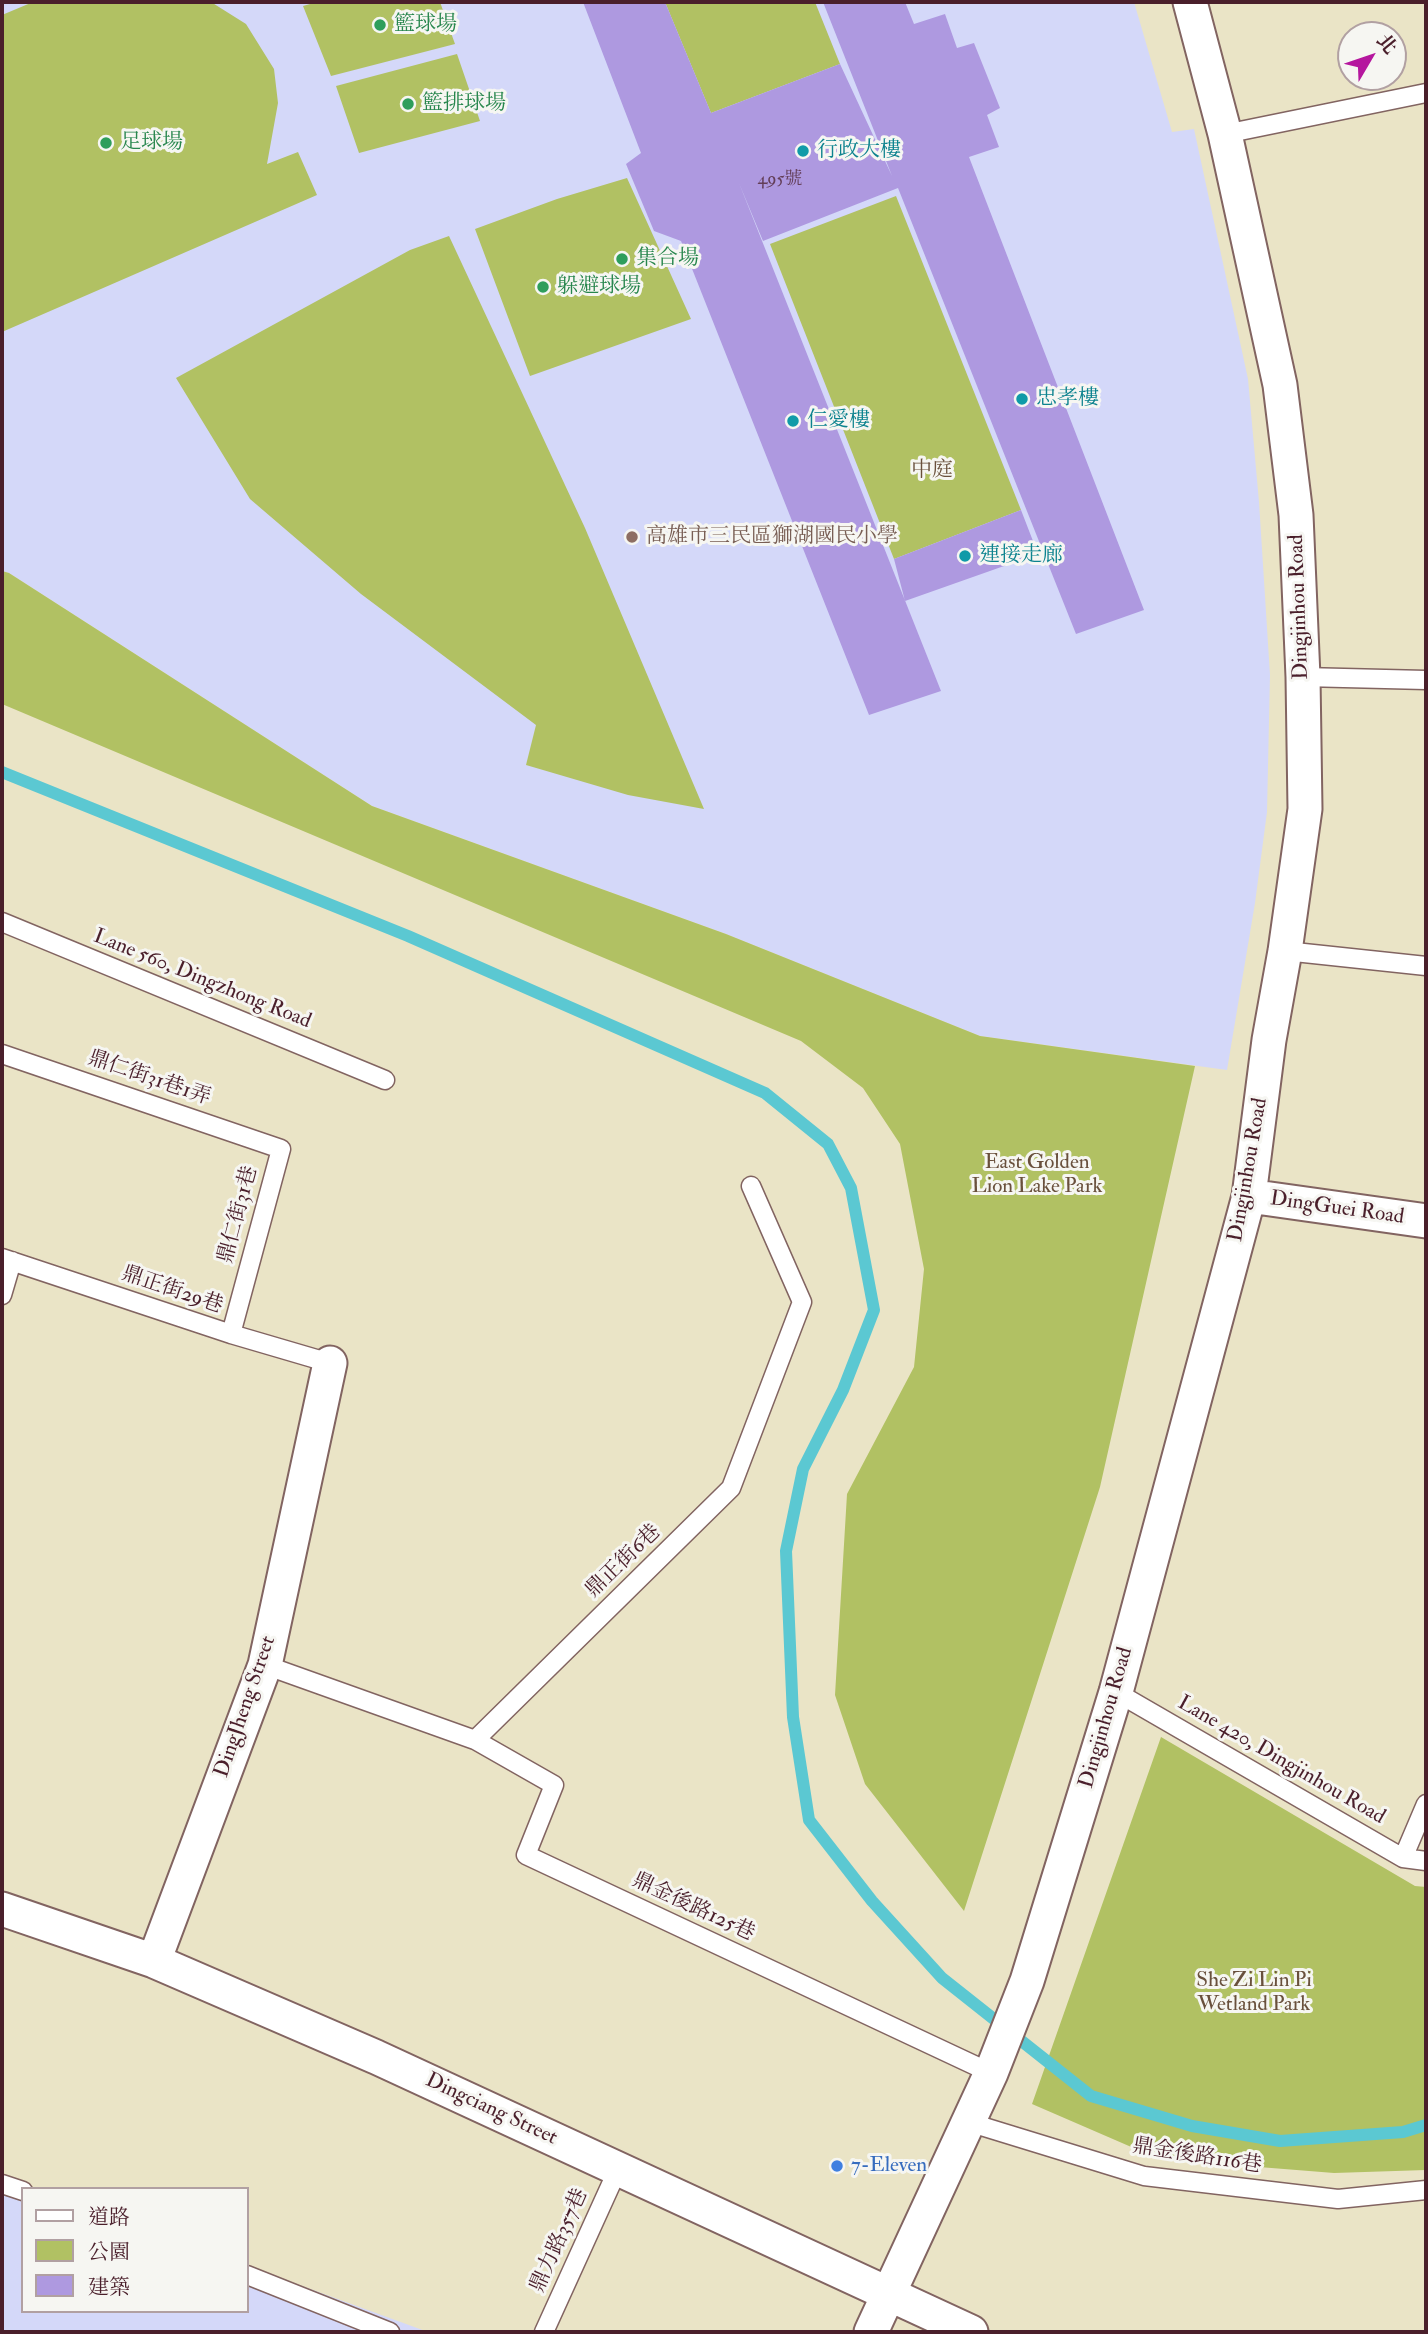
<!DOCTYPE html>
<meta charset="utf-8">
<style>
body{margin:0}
#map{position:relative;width:1428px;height:2334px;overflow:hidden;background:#eae4c6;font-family:"IM FELL Double Pica","Noto Serif TC",serif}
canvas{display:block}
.frame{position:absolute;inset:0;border:4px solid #4a1f2b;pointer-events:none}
.legend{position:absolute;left:21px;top:2187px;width:228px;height:126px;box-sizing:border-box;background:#f6f6f2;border:2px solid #b1a0a2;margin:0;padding:9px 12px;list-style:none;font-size:21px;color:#4a1f2b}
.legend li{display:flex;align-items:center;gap:14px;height:35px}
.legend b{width:35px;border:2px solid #b1a0a2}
.north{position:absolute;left:1337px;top:21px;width:70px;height:70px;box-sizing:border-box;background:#f6f6f2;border:2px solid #b1a0a2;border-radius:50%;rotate:51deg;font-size:19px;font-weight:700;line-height:28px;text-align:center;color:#4a1f2b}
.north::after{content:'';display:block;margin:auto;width:24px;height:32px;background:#b5179e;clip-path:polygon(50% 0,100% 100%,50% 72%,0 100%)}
</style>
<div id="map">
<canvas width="1428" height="2334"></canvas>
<div class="frame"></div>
<ul class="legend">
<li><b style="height:9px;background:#fff"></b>道路</li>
<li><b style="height:19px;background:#b1c163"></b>公園</li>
<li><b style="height:19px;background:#ae99e0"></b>建築</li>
</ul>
<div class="north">北</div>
</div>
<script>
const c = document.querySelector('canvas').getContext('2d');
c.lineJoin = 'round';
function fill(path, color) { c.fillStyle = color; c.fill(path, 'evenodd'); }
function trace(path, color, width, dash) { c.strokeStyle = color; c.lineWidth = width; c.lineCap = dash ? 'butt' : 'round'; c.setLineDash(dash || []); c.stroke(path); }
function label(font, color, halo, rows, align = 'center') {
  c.font = font + ' "IM FELL Double Pica","Noto Serif TC",serif'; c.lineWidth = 6; c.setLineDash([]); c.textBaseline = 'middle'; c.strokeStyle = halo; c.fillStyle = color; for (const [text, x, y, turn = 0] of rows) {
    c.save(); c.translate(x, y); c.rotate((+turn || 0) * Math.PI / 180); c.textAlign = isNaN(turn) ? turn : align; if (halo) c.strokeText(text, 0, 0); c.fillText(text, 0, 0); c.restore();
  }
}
const built = new Path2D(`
 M2,2H1134L1172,132L1194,129L1248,379L1259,502L1270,675L1267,812L1255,903L1227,1070L980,1036L726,934L372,806L9,573L2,571Z
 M2,2176L36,2189H23V2311H247V2266L428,2332H2Z`);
const green = new Path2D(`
 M33,2H211L246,24L274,69L278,103L267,164L298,152L317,195L2,332V15Z
 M317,2H440L455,44L331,76L303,6Z
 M665,2H815L840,64L711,113Z
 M457,54L480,121L359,153L336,86Z
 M627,178L691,319L530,376L475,229L557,199Z
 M896,196L1021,510L894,559L770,244Z
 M449,236L585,528L704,809L628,795L526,765L536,725L361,594L250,499L176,378L410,250Z
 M2,571L9,573L372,806L726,934L980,1036L1195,1066L1100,1487L964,1911L865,1784L835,1695L847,1494L914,1367L924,1269L900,1144L863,1088L801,1041L2,704Z
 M1161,1737L1415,1886L1426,1887V2170L1334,2173L1159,2159L1032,2104Z`);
const stream = new Path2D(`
 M2,772L408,936L765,1093L828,1144L851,1188L874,1310L843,1390L803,1469L786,1551L793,1717L809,1820L872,1901L942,1978L1091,2096L1192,2126L1280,2141L1403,2132L1426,2125`);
const building = new Path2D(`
 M583,2H665L711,113L840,64L892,176L823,2H905L914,24L945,14L957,48L974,43L1000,108L987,115L999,147L969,157L1144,610L1076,634L898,188L763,241L739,183L941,691L869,715L681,241L654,231L626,164L641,153Z
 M1021,510L1038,554L905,601L894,559Z`);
const service = new Path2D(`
 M1225,134L1426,93
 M1303,677L1426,680
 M2,922L385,1080
 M1285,951L1426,966
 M2,1054L281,1149L231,1334
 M2,1258L231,1334L330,1363
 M2,1295L12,1261
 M265,1665L475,1740L731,1488L802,1302L751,1186
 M1116,1692L1403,1858L1426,1861
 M475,1740L554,1785L526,1855L991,2073
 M1403,1858L1426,1804
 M968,2122L1144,2176L1338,2199L1426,2190
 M2,2184L23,2191
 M247,2275L390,2332
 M544,2332L618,2169`);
const minor = new Path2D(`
 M1249,1196L1426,1221
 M2,1909L154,1961L376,2057L971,2332
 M154,1961L265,1665L330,1363
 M871,2332L991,2073L1027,1981L1116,1692L1249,1196L1269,1040L1285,951L1305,809L1303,677L1296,515L1280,385L1225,134L1190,2`);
const markers = [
 [380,25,7,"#2e9e5b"],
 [408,104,7,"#2e9e5b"],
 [106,143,7,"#2e9e5b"],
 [803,151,7,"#0f9aa8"],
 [622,259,7,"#2e9e5b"],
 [543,287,7,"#2e9e5b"],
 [1022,399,7,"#0f9aa8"],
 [793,421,7,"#0f9aa8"],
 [632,537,7,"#8d6e63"],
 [965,556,7,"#0f9aa8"],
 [837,2166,7,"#3f7fe0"]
];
const numberNames = [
 ["495號",780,180]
];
const leisureNames = [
 ["籃球場",394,25],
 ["籃排球場",422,104],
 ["足球場",120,143],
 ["集合場",636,259],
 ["躲避球場",557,287]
];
const cultureNames = [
 ["行政大樓",817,151],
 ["忠孝樓",1036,399],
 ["仁愛樓",807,421],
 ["連接走廊",979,556]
];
const parkNames = [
 ["中庭",932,471],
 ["East Golden",1037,1163],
 ["Lion Lake Park",1037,1187],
 ["She Zi Lin Pi",1254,1981],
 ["Wetland Park",1254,2005]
];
const educationNames = [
 ["高雄市三民區獅湖國民小學",646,537]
];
const streetNames = [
 ["Dingjinhou Road",1300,607,-92],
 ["Lane 560, Dingzhong Road",202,980,22],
 ["鼎仁街31巷1弄",149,1079,19],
 ["Dingjinhou Road",1249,1170,-80],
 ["DingGuei Road",1337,1209,8],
 ["鼎仁街31巷",239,1215,-75],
 ["鼎正街29巷",172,1291,19],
 ["鼎正街6巷",624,1562,-44],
 ["DingJheng Street",246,1707,-71],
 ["Dingjinhou Road",1107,1718,-74],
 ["Lane 420, Dingjinhou Road",1281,1761,30],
 ["鼎金後路125巷",693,1908,25],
 ["Dingciang Street",491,2110,25],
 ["鼎金後路116巷",1197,2157,9],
 ["鼎力路357巷",560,2241,-66]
];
const shopNames = [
 ["7-Eleven",851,2166]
];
fill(built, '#d4d8f9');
fill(green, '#b1c163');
trace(stream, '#5bc8d2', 12);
fill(building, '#ae99e0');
trace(service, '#826461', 21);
trace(minor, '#826461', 37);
trace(service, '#fff', 18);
trace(minor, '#fff', 33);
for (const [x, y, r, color] of markers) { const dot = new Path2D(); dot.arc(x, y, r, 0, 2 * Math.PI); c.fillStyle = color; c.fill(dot); trace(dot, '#f6f6f2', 2.5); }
label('18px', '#633e58', null, numberNames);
label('21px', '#27864d', '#f6f6f2', leisureNames, 'left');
label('21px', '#0d838f', '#f6f6f2', cultureNames, 'left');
label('21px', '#69503c', '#f6f6f2', parkNames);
label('21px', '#785e54', '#f6f6f2', educationNames, 'left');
label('21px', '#4a1f2b', '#f6f6f2', streetNames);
label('21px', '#366cbe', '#f6f6f2', shopNames, 'left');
</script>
